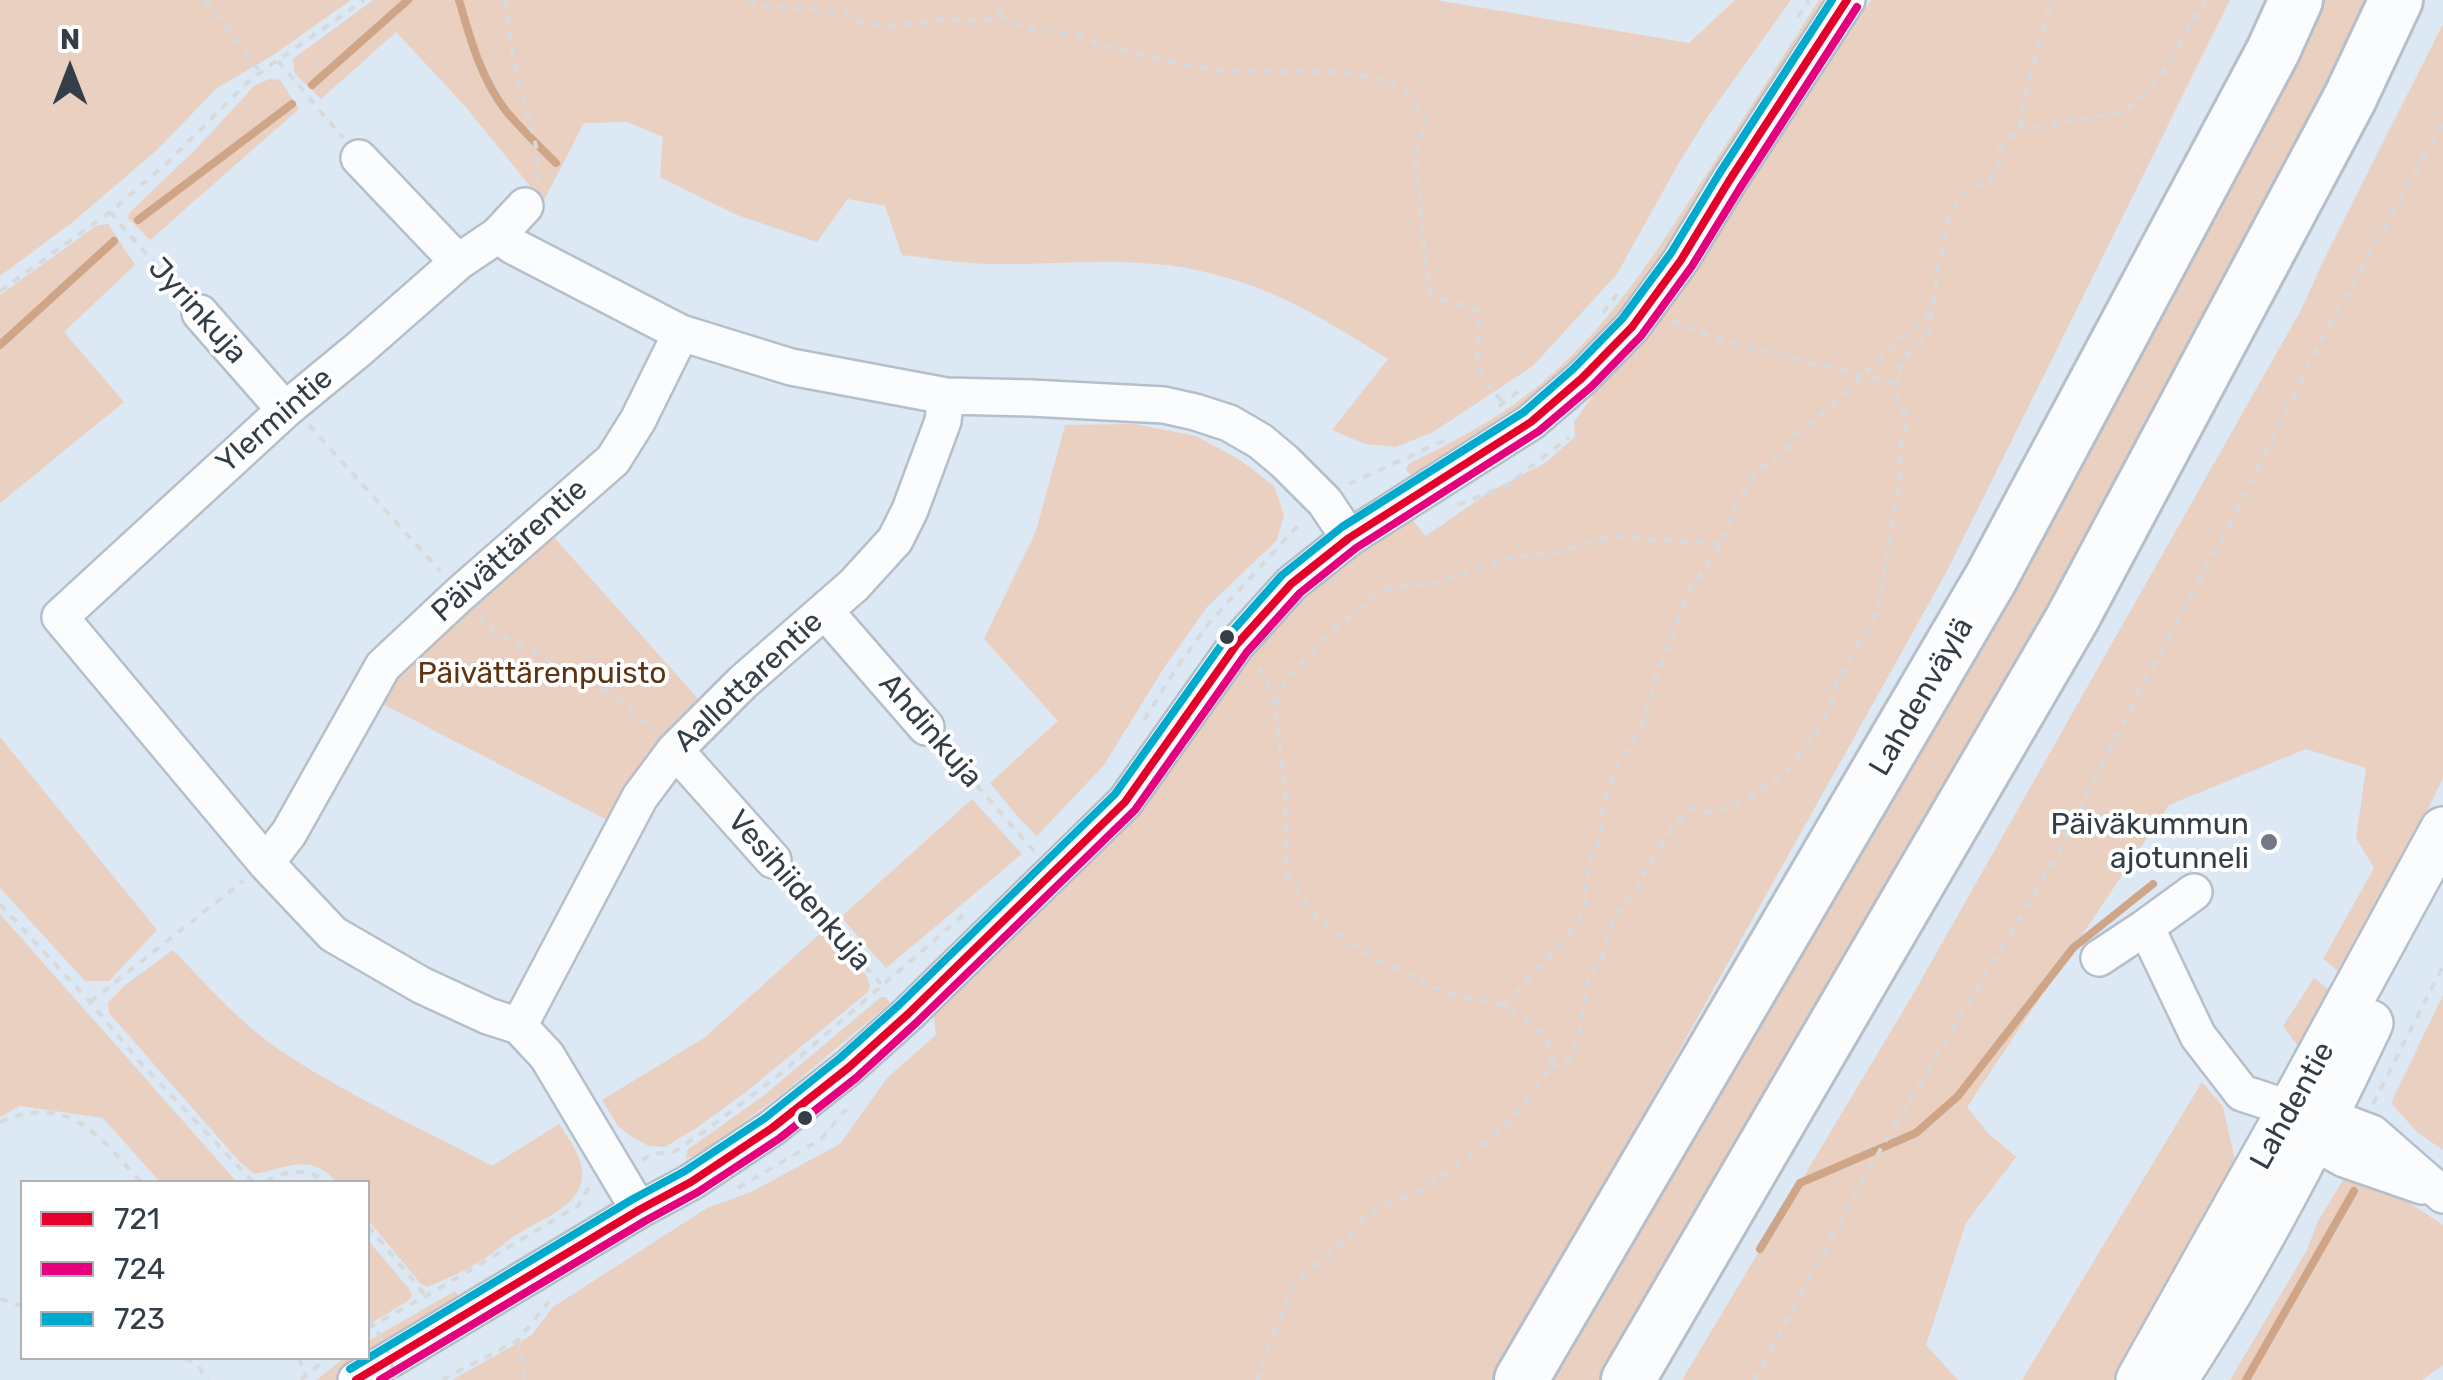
<!DOCTYPE html>
<meta charset="utf-8">
<style>
body{margin:0}
#map{position:relative;width:2443px;height:1380px;overflow:hidden;background:#dce8f4;font-family:Rubik,sans-serif}
canvas{display:block}
.legend{position:absolute;left:20px;top:1180px;width:350px;height:180px;box-sizing:border-box;background:#fff;border:2px solid #adb2b6;margin:0;padding:12px 18px;list-style:none;font-size:30px;color:#333e49}
.legend li{display:flex;align-items:center;gap:20px;height:50px}
.legend b{width:50px;border:2px solid #adb2b6}
.north{position:absolute;left:20px;top:20px;width:100px;height:100px;-webkit-text-stroke:8px #fff;paint-order:stroke;rotate:0deg;font-size:28px;font-weight:700;line-height:40px;text-align:center;color:#333e49}
.north::after{content:'';display:block;margin:auto;width:35px;height:45px;background:#333e49;clip-path:polygon(50% 0,100% 100%,50% 72%,0 100%)}
</style>
<div id="map">
<canvas width="2443" height="1380"></canvas>
<ul class="legend">
<li><b style="height:12px;background:#e4002b"></b>721</li>
<li><b style="height:12px;background:#e5007d"></b>724</li>
<li><b style="height:12px;background:#00a9ce"></b>723</li>
</ul>
<div class="north">N</div>
</div>
<script>
const c = document.querySelector('canvas').getContext('2d');
c.lineJoin = 'round';
function fill(path, color) { c.fillStyle = color; c.fill(path, 'evenodd'); }
function trace(path, color, width, dash) { c.strokeStyle = color; c.lineWidth = width; c.lineCap = dash ? 'butt' : 'round'; c.setLineDash(dash || []); c.stroke(path); }
function label(font, color, halo, rows, align = 'center') {
  c.font = font + ' Rubik,sans-serif'; c.lineWidth = 8; c.setLineDash([]); c.textBaseline = 'middle'; c.strokeStyle = halo; c.fillStyle = color; for (const [text, x, y, turn = 0] of rows) {
    c.save(); c.translate(x, y); c.rotate((+turn || 0) * Math.PI / 180); c.textAlign = isNaN(turn) ? turn : align; if (halo) c.strokeText(text, 0, 0); c.fillText(text, 0, 0); c.restore();
  }
}
const green = new Path2D(`
 M0,0H351L273,55L217,88L157,150L74,221L0,276Z
 M373,0H1436L1689,43L1735,0H1791L1708,116L1676,168L1617,274L1533,366L1433,432L1396,447L1365,444L1332,430L1388,359C1327,321 1280,290 1209,273C1140,255 1064,265 994,264C963,264 932,258 902,255L885,206L848,199L817,242L737,215L660,177L663,137L627,122L584,123L543,202L464,105L396,32L321,99L295,74L293,59Z
 M1819,0H1833L1774,92L1622,317L1537,401L1457,453L1410,475L1406,469L1410,463C1460,439 1510,412 1552,374C1612,321 1656,253 1698,187C1739,125 1779,63 1819,0Z
 M1871,0H2230L1947,571L1495,1380H452L532,1335L553,1307L707,1208L751,1192L840,1144L888,1077L936,1035L931,992L1125,802L1237,644L1400,505L1426,536L1489,492L1545,463L1575,437L1574,422L1600,386L1646,341Z
 M2316,0H2372L2122,485L1604,1380H1543Z
 M2443,24V778L2347,978L2323,959L2374,868L2356,838L2366,768L2306,749L2169,805L1967,1107L1987,1132L2016,1157L1966,1223L1926,1345L1958,1380H1682L1912,996L2301,310L2326,255Z
 M269,79L280,80L299,109L150,240L128,218L129,213L196,149L254,86Z
 M108,224L135,265L64,332L124,402L0,503V295L96,226Z
 M1135,424L1196,436L1240,460L1274,486L1284,515L1277,540L1207,607L1165,666L1104,765L1037,836L1019,818L990,783L1058,721L984,639L1036,531L1065,425Z
 M551,534L701,702L646,759L609,821L377,701L396,672Z
 M0,737L157,930L109,981H85L0,888Z
 M972,799L1022,854L886,968L841,917Z
 M0,914L237,1182H160L103,1118L20,1106L0,1117Z
 M824,930L866,975L870,986L868,992L747,1091L698,1127L665,1147L649,1146L632,1137L618,1126L602,1100L704,1038Z
 M173,950C205,983 236,1019 274,1046C340,1092 421,1128 492,1166L559,1124C571,1142 590,1166 579,1189C568,1211 536,1222 516,1235C505,1242 495,1252 484,1259C466,1270 447,1279 427,1287L421,1284L368,1220V1182H336C310,1151 286,1169 254,1174L238,1160L109,1013L108,1003L124,986Z
 M2314,978L2333,993L2299,1048L2283,1026Z
 M2443,995V1150L2417,1132L2391,1103Z
 M881,997H886L890,1003L783,1093L701,1153L686,1159L687,1150L763,1096Z
 M2202,1082L2223,1107L2235,1160L2200,1230L2113,1380H2022Z
 M2345,1177L2405,1200L2443,1225V1365L2422,1380H2230L2307,1250L2318,1221Z
 M368,1240L409,1289L412,1295L408,1301L368,1325Z
 M455,1291L461,1302L336,1380H317L344,1358H368V1341Z`);
const stream = new Path2D(`
 M459,0C470,38 481,79 506,111C521,129 539,146 556,163
 M312,85L408,0
 M138,220L292,104
 M0,345L114,241
 M1760,1249L1800,1183L1916,1133L1958,1096L2073,948L2153,884
 M2246,1380L2354,1191`);
const path = new Path2D(`
 M205,0L261,73
 M505,0L514,62L537,150V182
 M748,0L758,5L844,12L863,23L886,27L938,20L977,21L999,17L1030,29L1073,34L1104,46L1195,67L1229,71L1338,72L1387,81L1408,93L1425,121L1415,156L1429,292C1444,302 1460,303 1477,310C1482,329 1474,348 1479,367C1482,379 1495,392 1502,402
 M999,17L1003,0
 M1798,17L1809,0
 M278,61L343,138
 M2020,126C2026,82 2041,43 2051,0
 M110,212L179,292
 M0,291L110,212L167,163L251,79L364,0
 M1603,313L1618,293
 M1671,321L1728,342L1897,384
 M1499,406L1523,388
 M309,425L440,571
 M1349,484L1445,440
 M1458,505L1509,484L1569,437
 M479,615L495,632L616,696L653,730
 M1275,705L1286,679L1329,635L1381,590L1439,581L1471,572L1507,558L1563,552L1610,536L1720,544
 M1144,720L1177,667L1210,622L1302,521
 M945,749L1034,851
 M792,882L881,984
 M0,904L90,1002L139,1061L253,1182
 M90,1002L243,881
 M1504,1006L1564,940L1583,912L1588,897L1585,887L1590,859L1600,838L1603,805L1619,764L1643,724L1656,678L1691,587L1722,544L1734,509L1757,471L1788,448L1796,435L1839,400L1890,348L1930,312
 M1550,1068L1567,1062L1580,1032L1588,978L1606,951L1608,935L1619,909L1637,891L1647,868L1674,826L1689,808L1713,813L1749,800L1760,789L1784,775L1820,726L1834,697L1839,678L1878,610L1901,474L1899,451L1908,419L1898,403L1897,384L1902,361L1928,334L1936,286L1937,266L1943,250L1947,221L1957,203L1969,190L1990,179L1999,169V149L2020,127H2044L2093,116L2124,113L2159,79L2205,0
 M2373,1104L2443,966
 M0,1122C70,1092 98,1136 141,1182
 M642,1160L653,1154L674,1152L709,1128L779,1075L969,910
 M266,1182C287,1169 307,1168 328,1182
 M738,1188L821,1139L849,1106
 M368,1226L426,1296
 M0,1299L22,1306
 M368,1328L426,1296L578,1206L589,1187
 M518,1340L525,1380
 M185,1358L198,1366L208,1380
 M299,1358L306,1377
 M301,1380L327,1358
 M442,1380L518,1340L553,1296
 M1257,1380L1267,1350L1286,1303L1302,1276L1353,1233L1365,1217L1390,1202L1423,1190L1478,1149L1512,1120L1550,1068L1553,1054L1544,1034L1504,1006L1445,992L1372,957L1318,920L1286,874L1285,792L1275,705L1259,666
 M1754,1380L1873,1162L2054,861L2142,686L2230,524L2325,333L2443,123`);
const minor = new Path2D(`
 M359,158L458,262
 M525,206L498,235L458,262L359,349L285,410L60,617L266,863L333,934L421,985L488,1016L519,1026L547,1056L639,1210
 M498,235L513,246L681,333L791,367L946,396L1031,398L1164,405L1195,412L1229,423L1260,441L1284,461L1325,502L1349,538
 M200,313L285,410
 M825,611L926,727
 M675,750L773,860
 M266,863L289,833L383,666L460,594L613,460L638,420L681,333
 M2194,892L2146,927L2198,1036L2242,1093L2291,1109L2327,1116L2372,1133L2443,1195
 M2099,958L2146,927
 M519,1026L640,797L675,750L743,682L854,585L895,540L910,510L943,421L946,396
 M2299,1121L2313,1142L2344,1159L2422,1186
 M356,1380L639,1210L691,1182L772,1128L848,1068L908,1014L1125,802L1237,644L1291,584L1349,538L1531,422L1582,378L1632,327L1681,260L1729,181L1847,0`);
const major = new Path2D(`
 M2139,1380L2291,1109L2443,830
 M2174,1380C2249,1267 2312,1146 2370,1023`);
const highway = new Path2D(`
 M1521,1380L1991,578L2273,51L2296,0
 M1628,1380L2072,619L2350,98L2396,0`);
const pathBridge = new Path2D(`
 M368,1319L385,1343L396,1380`);
const bus1 = new Path2D(`
 M356,1380L639,1210L691,1182L772,1128L848,1068L908,1014L1125,802L1237,644L1291,584L1349,538L1531,422L1582,378L1632,327L1681,260L1729,181L1847,0`);
const bus2 = new Path2D(`
 M380,1380L645,1221L698,1192L780,1138L856,1078L916,1023L1135,810L1247,652L1300,593L1356,548L1539,431L1591,387L1641,336L1692,266L1740,188L1857,7`);
const bus3 = new Path2D(`
 M350,1369L633,1199L685,1171L765,1118L840,1058L899,1005L1115,794L1227,637L1282,575L1342,527L1524,412L1573,369L1622,319L1671,253L1719,174L1832,0`);
const markers = [
 [1227,637,9,"#333e49"],
 [2269,842,10,"#6e7a85"],
 [805,1118,9,"#333e49"]
];
const streetNames = [
 ["Jyrinkuja",197,311,48],
 ["Ylermintie",275,421,-41],
 ["Päivättärentie",510,551,-42],
 ["Aallottarentie",749,682,-43],
 ["Lahdenväylä",1922,697,-60],
 ["Ahdinkuja",930,731,49],
 ["Vesihiidenkuja",799,891,49],
 ["Lahdentie",2293,1106,-61]
];
const parkNames = [
 ["Päivättärenpuisto",542,674]
];
const poiNames = [
 ["Päiväkummun",2249,825],
 ["ajotunneli",2249,859]
];
fill(green, '#ead0c1');
trace(stream, '#cfa588', 8);
trace(minor, '#b5bfca', 40);
trace(major, '#b5bfca', 50);
trace(highway, '#b5bfca', 58);
trace(path, '#d6dadd', 4, [8, 8]);
trace(minor, '#fafcfd', 35);
trace(major, '#fafcfd', 45);
trace(highway, '#fafcfd', 52);
trace(pathBridge, '#d6dadd', 4, [8, 8]);
trace(bus1, '#e4002b', 8);
trace(bus2, '#e5007d', 8);
trace(bus3, '#00a9ce', 8);
for (const [x, y, r, color] of markers) { const dot = new Path2D(); dot.arc(x, y, r, 0, 2 * Math.PI); c.fillStyle = color; c.fill(dot); trace(dot, '#fff', 4); }
label('30px', '#333e49', '#fff', streetNames);
label('30px', '#5f3310', '#fff', parkNames);
label('30px', '#333e49', '#fff', poiNames, 'right');
</script>
